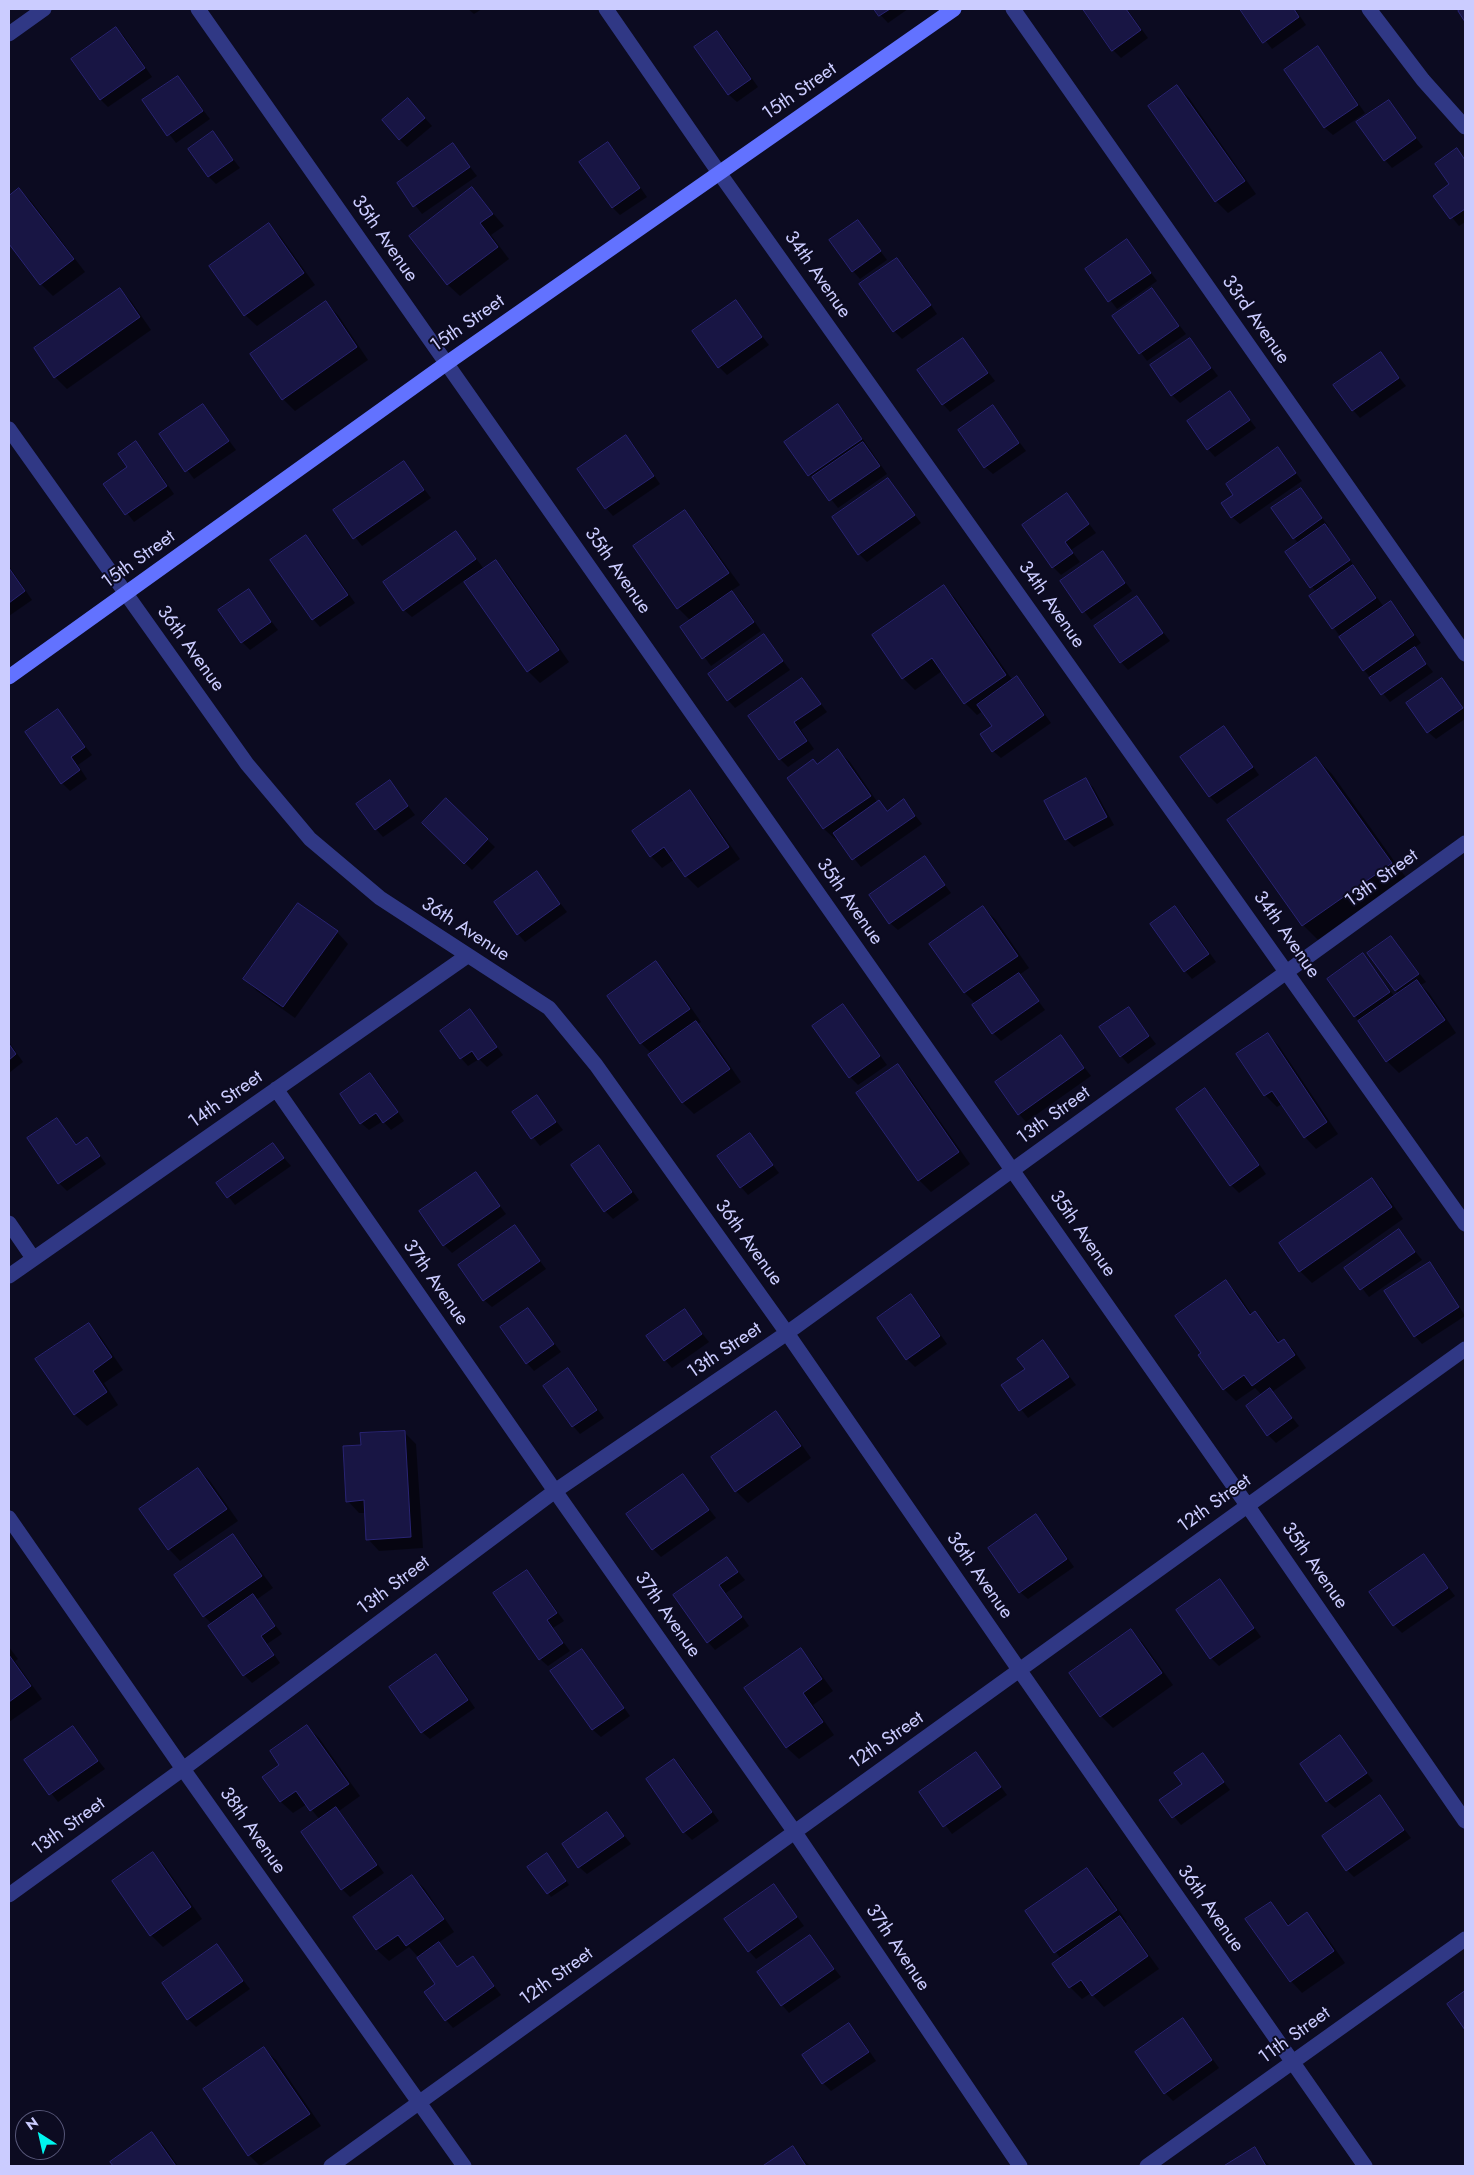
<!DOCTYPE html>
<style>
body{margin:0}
#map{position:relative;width:1474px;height:2175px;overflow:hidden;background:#0c0b21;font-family:Jost,sans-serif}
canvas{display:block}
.frame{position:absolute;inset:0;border:10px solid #cbccff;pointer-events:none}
.north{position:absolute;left:15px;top:2110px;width:50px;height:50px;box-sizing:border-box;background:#0c0b21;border:1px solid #58587a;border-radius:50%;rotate:325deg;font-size:14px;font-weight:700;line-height:20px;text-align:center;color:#cbccff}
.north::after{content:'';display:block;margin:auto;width:18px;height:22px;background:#00f6ef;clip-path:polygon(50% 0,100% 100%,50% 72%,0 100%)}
</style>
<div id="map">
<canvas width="1474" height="2175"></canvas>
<div class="frame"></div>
<div class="north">N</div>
</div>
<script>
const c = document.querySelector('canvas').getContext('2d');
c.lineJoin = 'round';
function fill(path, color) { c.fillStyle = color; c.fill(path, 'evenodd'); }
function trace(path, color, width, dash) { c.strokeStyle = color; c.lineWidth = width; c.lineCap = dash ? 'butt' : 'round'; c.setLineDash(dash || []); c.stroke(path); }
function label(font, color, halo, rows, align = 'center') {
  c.font = font + ' Jost,sans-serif'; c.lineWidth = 4; c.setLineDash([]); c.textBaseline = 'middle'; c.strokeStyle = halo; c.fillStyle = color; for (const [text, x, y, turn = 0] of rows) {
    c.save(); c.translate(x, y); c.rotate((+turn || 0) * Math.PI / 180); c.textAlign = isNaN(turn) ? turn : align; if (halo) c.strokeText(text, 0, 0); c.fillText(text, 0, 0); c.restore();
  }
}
const shadow = new Path2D(`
 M468,9H482L474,14Z
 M875,9H908L888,23Z
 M1084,9H1127L1148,38L1121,58L1113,50Z
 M1241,9H1295L1306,25L1272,49Z
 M116,28L124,36L152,77L108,107L101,100L72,59Z
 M717,32L725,40L758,87L737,102L729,95L696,47Z
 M1317,48L1325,56L1365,113L1333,135L1325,128L1285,71Z
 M178,77L210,119L176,143L144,101Z
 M1177,87L1189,98L1256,194L1228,213L1216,201L1150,106Z
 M1388,101L1423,147L1392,168L1385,160Z
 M415,107L432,126L407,147L399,139Z
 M213,133L240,168L216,184L209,177Z
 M608,144L615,151L647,197L620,215L613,208L581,162Z
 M453,145L477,176L422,214L398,183Z
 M1457,150L1465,159V222L1459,226L1435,196L1451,185Z
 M19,189L31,201L85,272L53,296L41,284L9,242V197Z
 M472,189L504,226L491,235L509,259L460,296L448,285L411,236Z
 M858,221L887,260L860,279L853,271Z
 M268,225L280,236L315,285L257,326L245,315Z
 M1127,241L1157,281L1117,309L1087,269Z
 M897,259L905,267L937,314L902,339L894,331Z
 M1152,289L1186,334L1147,361L1114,316Z
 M120,290L131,301L151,330L67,389L55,377Z
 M736,302L769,345L727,375L719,367Z
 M326,303L338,315L368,360L295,411L283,399Z
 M963,339L995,381L950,412L943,404Z
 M1190,339L1218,376L1180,403L1172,395Z
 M1380,353L1406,386L1360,418L1353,410Z
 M1230,393L1256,428L1215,457L1208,449Z
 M203,405L236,450L194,479L161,435Z
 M838,406L845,413L887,474L838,508L818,482L809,475L786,442Z
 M993,407L1026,451L993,474L985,467Z
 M625,437L633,444L660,484L613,516L606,508Z
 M136,443L144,451L174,494L134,522L105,484L128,467Z
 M1278,449L1302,481L1240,524L1232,517L1235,495Z
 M404,462L431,498L362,546L335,511Z
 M888,479L921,523L867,562L859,554Z
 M1301,489L1329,527L1327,528L1384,607L1390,603L1398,610L1421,643L1414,648L1433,672L1390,702L1364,670L1311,596L1316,592L1287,553L1299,544L1294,538Z
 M1067,495L1096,533L1071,550L1080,562L1061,575L1053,567Z
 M685,512L696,524L740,585L731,591L740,600L761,631L711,666L682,627L691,621L678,608L635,547Z
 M456,532L484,569L495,561L507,573L569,662L540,683L528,671L465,580L412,617L404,610Z
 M306,537L314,544L355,603L320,627L313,619Z
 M1103,553L1132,591L1091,620L1062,582Z
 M9,566L32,600L9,616Z
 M944,587L955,598L1013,681L1017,678L1025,686L1051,723L1001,758L993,751L994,726L983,711L977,715L965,703L942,671L915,690L903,678Z
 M248,591L278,630L250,650L242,642Z
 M1137,598L1170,641L1128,670L1121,662Z
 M764,636L790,670L735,708L728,700Z
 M802,679L827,712L801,730L814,749L788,767L780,759L750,716Z
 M1441,679L1465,710V719L1436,739L1428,732Z
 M58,710L92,755L78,765L87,779L70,791L62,783Z
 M1224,728L1232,736L1259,775L1217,804L1210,797Z
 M838,751L850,762L878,803L888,812L904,801L922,824L861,867L838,839L836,840L824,829L788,778L818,765Z
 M1316,758L1332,774L1407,879L1319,941L1303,925L1229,820Z
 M1085,780L1093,787L1114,825L1074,847L1066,839Z
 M390,782L415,815L383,837L376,829Z
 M690,792L701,804L740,859L698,888L686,876L675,859L662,868L651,856Z
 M446,800L495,847L472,870L424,823Z
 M924,858L951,893L898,930L890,923Z
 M537,873L567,912L525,942L518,934Z
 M1175,907L1183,915L1216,962L1192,979L1185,971Z
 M983,908L995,919L1029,968L1019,975L1045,1010L1001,1041L993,1033L976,1004L965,993L931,944Z
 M337,932L348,944L295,1018L257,991L245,979Z
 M1391,937L1426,982L1421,985L1429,993L1456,1033L1399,1073L1387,1061L1355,1016L1363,955L1395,997L1399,994L1395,990Z
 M656,963L668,975L701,1022L698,1024L708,1034L741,1082L694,1114L683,1103L650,1055L652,1054L641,1043L608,996Z
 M843,1006L850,1014L887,1065L858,1085L850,1077Z
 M1129,1009L1156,1044L1128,1064L1121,1056Z
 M470,1011L503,1055L487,1067L479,1059L468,1066L461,1058Z
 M1267,1034L1279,1046L1338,1134L1316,1149L1305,1137L1282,1104L1277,1107L1265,1095Z
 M1061,1037L1091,1076L1026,1122L1019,1114Z
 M9,1042L23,1062L9,1073Z
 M897,1065L909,1077L970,1164L931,1192L919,1180Z
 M370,1075L378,1082L404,1121L391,1130L383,1121L369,1130L361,1123Z
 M1205,1090L1213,1098L1266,1174L1239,1193L1231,1185Z
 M537,1096L563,1130L540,1146L514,1113Z
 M57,1119L77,1145L87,1138L106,1164L67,1191L59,1183Z
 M750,1135L779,1173L748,1195L741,1187Z
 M273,1145L291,1166L235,1205L218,1183Z
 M599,1147L607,1155L639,1200L613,1219L605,1211Z
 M475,1173L506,1214L452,1253L444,1245Z
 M1372,1180L1384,1192L1403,1219L1312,1283L1300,1271Z
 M514,1227L546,1269L492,1307L484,1300Z
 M1399,1231L1422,1260L1369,1297L1346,1268Z
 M1430,1263L1437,1271L1465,1316L1422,1344L1415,1336Z
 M1226,1282L1238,1294L1252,1315L1255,1313L1267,1325L1280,1343L1284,1340L1295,1352L1306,1368L1272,1392L1299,1426L1276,1443L1268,1435L1262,1395L1255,1388L1236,1401L1224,1389L1200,1355L1202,1353Z
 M911,1296L919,1304L947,1344L915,1367L907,1359L879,1319Z
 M528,1309L561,1352L534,1371L527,1363Z
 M684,1311L709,1342L672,1368L665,1360Z
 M88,1324L100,1336L123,1370L104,1383L118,1405L87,1426L75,1415L37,1360Z
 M1043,1342L1076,1385L1028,1418L1003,1386L1026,1369Z
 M568,1370L576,1378L604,1418L580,1434L573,1426Z
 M776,1413L788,1425L811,1458L748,1503L736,1491Z
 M404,1432L416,1444L423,1548L379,1551L368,1539L366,1513H359L348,1501L362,1446Z
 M198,1469L210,1481L238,1521L180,1561L169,1549Z
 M683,1475L716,1518L661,1557L653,1549Z
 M1036,1516L1044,1524L1074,1567L1028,1599L1020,1592Z
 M233,1536L244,1548L273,1588L256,1600L282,1634L267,1644L280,1663L252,1683L244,1675L212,1624L204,1616L176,1576Z
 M1424,1555L1455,1596L1402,1633L1394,1625Z
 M727,1558L745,1580L726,1593L749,1626L715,1650L708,1642L675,1596Z
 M526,1571L534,1579L564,1621L553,1628L570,1651L548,1666L540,1659Z
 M1220,1581L1227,1589L1261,1637L1219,1666L1211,1658L1178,1611Z
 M1131,1631L1143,1643L1173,1685L1113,1728L1101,1716Z
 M9,1647L18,1659L15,1661L42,1699L9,1722Z
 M582,1650L589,1658L630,1716L601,1737L593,1730L552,1671Z
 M800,1650L812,1662L833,1691L813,1705L834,1735L799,1759L787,1748L746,1688Z
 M436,1655L444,1663L475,1708L430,1739L422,1732Z
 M307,1727L319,1738L360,1796L339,1811L384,1873L350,1897L342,1889L320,1820L307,1804L293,1813L281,1802L264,1777L281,1765Z
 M73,1728L105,1769L58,1802L26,1761Z
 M1340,1737L1373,1781L1335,1808L1327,1801Z
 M976,1753L1007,1795L952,1834L921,1792Z
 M1203,1755L1230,1790L1181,1825L1161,1800L1184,1784Z
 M674,1760L682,1768L719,1821L692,1840L684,1832Z
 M1380,1797L1411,1838L1354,1877L1347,1870Z
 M607,1814L631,1844L587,1874L579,1867Z
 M153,1854L164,1865L202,1919L163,1947L151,1935Z
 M550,1858L569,1885L551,1897L529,1867Z
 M1087,1869L1099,1881L1127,1922L1126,1923L1159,1969L1104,2007L1091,1993L1082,1999L1070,1987L1061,1959L1027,1912Z
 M412,1877L424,1888L454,1932L438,1943L458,1968L473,1958L501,1995L453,2028L446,2020L437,1985L419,1958L409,1947L389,1961L377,1950L354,1917Z
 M774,1885L804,1926L756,1959L749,1951Z
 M1270,1903L1290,1926L1307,1914L1319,1926L1345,1963L1302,1993L1291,1981Z
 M810,1937L841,1977L789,2013L782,2005Z
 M217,1946L250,1989L196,2027L188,2019Z
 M1183,2020L1190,2028L1219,2068L1173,2101L1165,2093Z
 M849,2025L857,2033L876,2061L831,2091L823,2083L804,2055Z
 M264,2049L276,2060L321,2126L260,2166L249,2155L204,2089Z
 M152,2134L164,2146L178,2166H114L111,2162Z
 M793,2148L810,2166H765Z
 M1254,2149L1270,2166H1226Z`);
const building = new Path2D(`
 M874,9H890L879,16Z
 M1083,9H1126L1141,30L1112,51Z
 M1240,9H1294L1299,17L1263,43Z
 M1461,9H1465V22L1458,11Z
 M116,27L145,68L100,100L71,59Z
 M717,31L751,79L728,95L694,47Z
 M1318,46L1358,105L1324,128L1284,70Z
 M178,76L203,111L167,136L142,100Z
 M1177,85L1245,181L1215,202L1148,106Z
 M408,98L425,118L399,140L382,120Z
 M1389,100L1416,138L1384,161L1356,122Z
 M213,131L233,160L208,177L188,149Z
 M608,142L640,188L612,208L579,162Z
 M453,143L470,167L413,207L397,183Z
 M1457,148L1465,160V209L1450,219L1433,196L1449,184L1435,164Z
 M472,187L493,214L480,223L498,247L447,285L409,236Z
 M19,188L74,259L40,285L9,244V196Z
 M858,220L881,251L852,272L829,240Z
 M269,223L304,273L244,316L209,266Z
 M1127,239L1151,273L1108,302L1085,269Z
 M897,258L931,305L893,332L859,284Z
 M120,288L140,317L54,378L34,348Z
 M1152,288L1179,326L1139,354L1112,316Z
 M736,300L762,337L718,368L692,331Z
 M326,301L357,347L282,400L250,354Z
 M963,338L988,373L942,405L917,370Z
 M1190,338L1211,368L1171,396L1150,365Z
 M1381,352L1399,378L1352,411L1333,385Z
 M1230,391L1250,420L1207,450L1187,421Z
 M203,404L229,441L185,472L159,434Z
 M838,404L862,439L808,476L784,442Z
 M993,405L1019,443L984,468L958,430Z
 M626,435L654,476L605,509L577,469Z
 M136,441L167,486L125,515L103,484L127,467L118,454Z
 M863,442L880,466L829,501L812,477Z
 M1278,447L1296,473L1231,518L1221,503L1233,495L1226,484Z
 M404,461L424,490L353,539L333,510Z
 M888,478L915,515L858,555L832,517Z
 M1301,488L1322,518L1293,539L1271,508Z
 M1067,493L1089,524L1065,542L1073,553L1052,568L1022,525Z
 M685,510L729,573L677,609L633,546Z
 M1325,524L1350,560L1310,588L1285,552Z
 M456,531L476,559L403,611L383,582Z
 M306,535L348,595L312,620L270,560Z
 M1103,551L1125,583L1082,613L1060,581Z
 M496,560L559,650L527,672L464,582Z
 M1353,565L1376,598L1332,629L1309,596Z
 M9,568L25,591L9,603Z
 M944,585L1006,675L964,704L932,658L902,679L872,635Z
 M249,589L271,622L241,643L218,610Z
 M732,591L754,622L702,659L680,627Z
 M1137,596L1163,633L1120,663L1094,626Z
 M1391,601L1414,635L1363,671L1339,637Z
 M764,634L783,661L727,701L708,674Z
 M1415,647L1426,664L1381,695L1369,678Z
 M1017,676L1044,715L992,752L980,734L992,726L977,705Z
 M802,678L821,704L794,722L807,741L779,760L748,716Z
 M1442,678L1463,708L1427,733L1406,703Z
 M58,709L85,747L71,757L80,770L61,784L25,732Z
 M1224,726L1253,767L1209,797L1180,757Z
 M838,749L871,796L823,829L787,778L813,759L817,764Z
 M1316,757L1392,863L1302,926L1227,820Z
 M1086,778L1107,817L1065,840L1044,801Z
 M390,780L408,806L375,830L356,804Z
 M690,790L729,847L685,877L664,847L650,857L632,831Z
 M446,798L488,839L464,864L422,823Z
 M904,799L915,816L852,860L833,833L879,800L887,811Z
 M925,856L945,885L889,924L869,895Z
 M537,871L560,904L517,935L494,902Z
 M298,903L338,931L283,1007L243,979Z
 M983,906L1018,956L964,993L929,944Z
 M1175,906L1209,954L1184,972L1150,924Z
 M1391,936L1419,974L1395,991L1367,953Z
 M1363,953L1390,992L1354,1017L1327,979Z
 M656,961L690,1009L640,1044L607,996Z
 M1019,973L1039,1001L992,1034L972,1005Z
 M1417,980L1445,1020L1386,1062L1358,1021Z
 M843,1004L880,1056L849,1078L812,1026Z
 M1129,1007L1149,1036L1120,1057L1099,1027Z
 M470,1009L497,1047L478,1060L472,1051L460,1059L440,1031Z
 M696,1021L730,1069L682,1103L648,1055Z
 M1268,1033L1327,1122L1304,1138L1272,1091L1264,1096L1236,1054Z
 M1061,1035L1084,1068L1018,1115L995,1082Z
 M9,1044L16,1054L9,1060Z
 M898,1064L959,1152L918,1181L856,1093Z
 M370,1073L398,1112L383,1123L376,1113L360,1124L340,1094Z
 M1205,1088L1259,1165L1230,1186L1176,1109Z
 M537,1095L556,1122L531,1139L512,1112Z
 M57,1118L76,1145L87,1137L100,1156L58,1184L27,1138Z
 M750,1133L773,1165L740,1188L717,1156Z
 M273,1143L284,1158L227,1198L216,1183Z
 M599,1145L632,1192L604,1212L571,1165Z
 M476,1172L500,1206L443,1246L419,1211Z
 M1372,1178L1392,1207L1299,1272L1279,1243Z
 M515,1225L540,1261L483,1301L458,1265Z
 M1399,1229L1415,1252L1360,1290L1344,1268Z
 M1430,1262L1459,1307L1414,1337L1384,1291Z
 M1226,1280L1250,1315L1255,1311L1278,1343L1284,1339L1295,1355L1252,1386L1244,1375L1223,1390L1198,1355L1201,1353L1175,1316Z
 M911,1294L940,1336L906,1360L877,1318Z
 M528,1308L554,1344L526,1364L500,1327Z
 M685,1309L702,1334L664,1361L646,1336Z
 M89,1323L112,1357L93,1371L107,1392L74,1415L35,1359Z
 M1043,1340L1069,1377L1019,1411L1001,1385L1025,1369L1017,1359Z
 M568,1368L597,1410L572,1427L543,1386Z
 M1270,1388L1292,1418L1267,1436L1246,1406Z
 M776,1411L801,1446L735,1492L711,1457Z
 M405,1431L411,1537L366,1540L364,1500L346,1502L343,1446L361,1445L360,1433Z
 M198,1468L227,1509L168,1550L139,1509Z
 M683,1474L709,1510L652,1550L626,1514Z
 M1036,1514L1067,1559L1019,1593L988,1548Z
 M233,1534L262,1576L203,1617L174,1575Z
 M1424,1554L1448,1588L1393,1626L1369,1592Z
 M727,1557L738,1572L719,1585L742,1617L707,1643L673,1595Z
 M527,1570L557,1613L547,1620L563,1643L539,1660L493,1593Z
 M1220,1579L1254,1628L1210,1659L1176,1610Z
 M253,1594L275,1626L261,1636L274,1655L243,1676L208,1626Z
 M1131,1629L1162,1673L1100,1717L1069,1673Z
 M801,1648L822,1679L803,1693L823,1722L786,1748L744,1688Z
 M582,1649L624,1708L592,1730L550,1671Z
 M436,1654L468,1700L421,1733L389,1687Z
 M9,1655L31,1686L9,1702Z
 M307,1725L349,1784L310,1811L296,1791L280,1802L262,1777L279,1765L270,1751Z
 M73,1726L98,1761L49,1795L24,1760Z
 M1340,1735L1367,1773L1326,1802L1300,1764Z
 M976,1752L1001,1787L943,1827L919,1792Z
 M1203,1753L1224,1782L1172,1818L1159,1800L1182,1784L1174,1773Z
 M674,1759L712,1812L683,1833L646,1779Z
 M1380,1795L1404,1830L1346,1871L1322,1836Z
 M336,1807L377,1865L341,1890L301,1832Z
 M607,1812L624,1836L578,1868L562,1844Z
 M153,1852L191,1907L150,1936L112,1881Z
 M547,1853L566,1881L547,1894L527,1867Z
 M1087,1868L1117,1910L1054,1953L1025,1911Z
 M412,1875L444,1919L406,1946L398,1935L376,1950L353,1917Z
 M774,1884L797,1917L748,1952L724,1919Z
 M1271,1902L1288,1926L1307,1912L1334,1951L1290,1982L1245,1919Z
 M1120,1916L1148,1956L1092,1996L1081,1980L1069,1988L1052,1964Z
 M810,1935L834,1969L781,2006L757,1972Z
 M439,1942L457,1967L473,1956L494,1986L445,2021L424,1992L435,1984L417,1958Z
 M217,1944L243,1981L187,2020L162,1983Z
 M1465,1991V2030L1447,2004Z
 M1183,2018L1212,2060L1164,2094L1135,2052Z
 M849,2023L869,2052L822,2084L802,2055Z
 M264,2047L310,2114L248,2156L203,2089Z
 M152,2132L176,2166H113L110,2162Z
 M793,2146L806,2166H763Z
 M1255,2147L1266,2166H1224Z`);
const street = new Path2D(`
 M198,9L1247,1505L1465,1821
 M606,9L720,174L1465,1224
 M1013,9L1465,654
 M1369,9L1423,80L1465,127
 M9,34L44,9
 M9,429L247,764L310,839L380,898L549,1008L596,1065L787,1333L1020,1671L1365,2166
 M276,1089L555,1491L794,1831L1020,2166
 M9,1223L33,1258
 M9,1276L467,956
 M9,1518L183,1769L464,2166
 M9,1895L183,1769L555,1491L787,1333L1465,843
 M331,2166L1465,1349
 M1147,2166L1465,1939`);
const secondary = new Path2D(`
 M9,677L447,363L954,9`);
const streetNames = [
 ["15th Street",800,92,-35],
 ["35th Avenue",384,239,55],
 ["34th Avenue",817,275,55],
 ["33rd Avenue",1255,320,55],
 ["15th Street",468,324,-35],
 ["15th Street",139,560,-36],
 ["35th Avenue",617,571,55],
 ["34th Avenue",1051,605,55],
 ["36th Avenue",190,649,54],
 ["13th Street",1382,879,-36],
 ["35th Avenue",849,902,55],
 ["36th Avenue",465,930,33],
 ["34th Avenue",1286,935,55],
 ["14th Street",226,1100,-35],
 ["13th Street",1054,1116,-36],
 ["35th Avenue",1082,1234,55],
 ["36th Avenue",748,1243,54],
 ["37th Avenue",435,1283,55],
 ["13th Street",725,1351,-34],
 ["12th Street",1215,1504,-36],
 ["35th Avenue",1314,1566,55],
 ["36th Avenue",979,1576,55],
 ["13th Street",394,1586,-37],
 ["37th Avenue",667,1615,55],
 ["12th Street",887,1741,-35],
 ["13th Street",69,1827,-36],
 ["38th Avenue",252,1831,55],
 ["36th Avenue",1210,1909,55],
 ["37th Avenue",897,1948,56],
 ["12th Street",557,1977,-36],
 ["11th Street",1295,2036,-36]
];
fill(shadow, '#0007');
fill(building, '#181544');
trace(building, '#292473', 1);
trace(street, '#303885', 15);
trace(secondary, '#6272ff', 15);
label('19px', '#cbccff', '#0c0b21', streetNames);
</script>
